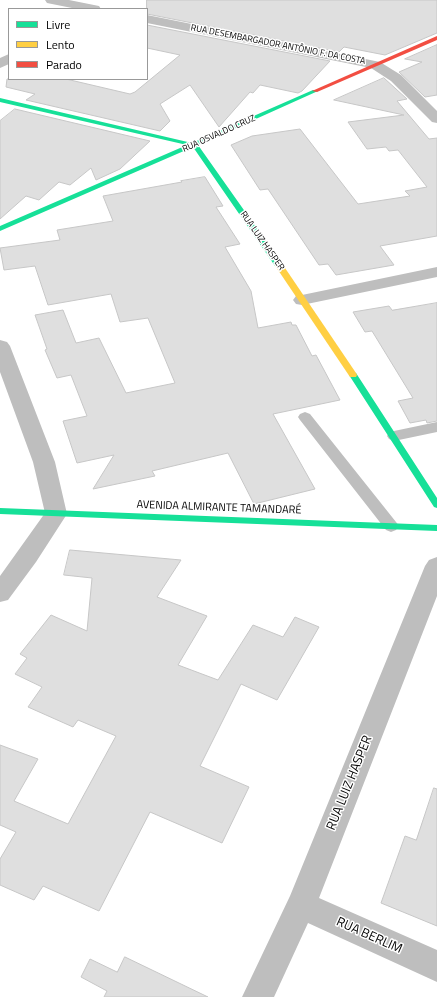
<!DOCTYPE html>
<meta charset="utf-8">
<style>
body{margin:0}
#map{position:relative;width:437px;height:997px;overflow:hidden;background:#fff;font-family:"Titillium Web",sans-serif}
canvas{display:block}
.legend{position:absolute;left:8px;top:8px;width:140px;height:72px;box-sizing:border-box;background:#fff;border:1px solid #999;margin:0;padding:5px 7px;list-style:none;font-size:12px;color:#000}
.legend li{display:flex;align-items:center;gap:8px;height:20px}
.legend b{width:20px;border:1px solid #999}
</style>
<div id="map">
<canvas width="437" height="997"></canvas>
<ul class="legend">
<li><b style="height:5px;background:#16e098"></b>Livre</li>
<li><b style="height:5px;background:#ffcf43"></b>Lento</li>
<li><b style="height:5px;background:#f24e42"></b>Parado</li>
</ul>
</div>
<script>
const c = document.querySelector('canvas').getContext('2d');
c.lineJoin = 'round';
function fill(path, color) { c.fillStyle = color; c.fill(path, 'evenodd'); }
function trace(path, color, width, dash) { c.strokeStyle = color; c.lineWidth = width; c.lineCap = dash ? 'butt' : 'round'; c.setLineDash(dash || []); c.stroke(path); }
function label(font, color, halo, rows, align = 'center') {
  c.font = font + ' "Titillium Web",sans-serif'; c.lineWidth = 3; c.setLineDash([]); c.textBaseline = 'middle'; c.strokeStyle = halo; c.fillStyle = color; for (const [text, x, y, turn = 0] of rows) {
    c.save(); c.translate(x, y); c.rotate((+turn || 0) * Math.PI / 180); c.textAlign = isNaN(turn) ? turn : align; if (halo) c.strokeText(text, 0, 0); c.fillText(text, 0, 0); c.restore();
  }
}
const building = new Path2D(`
 M147,0H437V33L385,55L344,47L339,52L147,14Z
 M147,25L330,61L302,91L298,93L260,85L253,93L250,92L219,127L190,85L160,104L170,121L160,131L26,100L35,94L6,87L7,79H66L130,94L135,92L180,55L147,48Z
 M437,45V95L425,97L399,72L422,62L405,59Z
 M384,78L407,99L397,101L429,139L437,138V236L380,246L394,265L336,275L328,264L319,265L268,189L260,190L231,145L252,136L300,129L358,204L410,196L405,191L427,187L398,150L389,151L386,147L367,149L348,122L404,115L334,100Z
 M15,109L150,141L120,169L96,180L91,168L70,185L59,182L39,200L26,196L0,219V121Z
 M205,177L223,206L216,207L240,244L225,247L251,291L258,328L291,322L292,325H296L312,356L316,355L340,400L273,414L315,489L254,504L228,453L152,471L155,476L93,489L114,455L77,463L63,421L87,416L71,375L57,378L45,350L47,349L35,315L63,310L76,343L99,338L126,393L175,383L148,318L120,322L111,294L48,305L35,266L4,270L0,248L60,240L57,230L113,221L103,196L182,182L181,181Z
 M437,303V421L427,423L426,420L410,423L398,401L413,398L372,331L365,332L353,312L389,306L392,310Z
 M70,550L181,560L157,597L207,616L178,665L218,680L253,625L283,637L295,617L319,627L277,700L241,684L200,766L249,787L222,843L150,812L99,911L43,886L34,900L0,885V859L16,832L0,825V745L38,759L14,801L68,824L116,736L78,720L73,727L28,707L42,687L15,674L27,658L20,654L51,615L87,631L92,578L64,575Z
 M434,788L437,789V926L381,903L405,836L416,840Z
 M125,957L208,997H104L107,991L81,977L90,959L117,972Z`);
const lane = new Path2D(`
 M305,412L310,414L396,522L399,526L396,530L391,532L386,530L300,420L298,417L300,414Z
 M437,422V432L394,441L389,439L387,436L389,433L394,431Z`);
const street = new Path2D(`
 M45,0H69L99,6L101,9H77L47,3Z
 M147,15L380,62L401,75L437,111V123L432,122L391,81L371,68L147,23Z
 M9,54V64L0,68V58Z
 M437,267V277L302,305L296,304L293,300L296,296L302,295Z
 M0,340L7,342L10,346L55,462L67,514L36,562L8,600L0,602V576L45,513L33,462L0,372Z
 M437,557V596L319,898L437,950V982L308,923L274,997H242L290,896L425,566L429,560Z`);
const fast = new Path2D(`
 M313,90L318,91L198,145L282,264L281,266H275L193,147L0,231V226L187,145L0,102V98L192,143Z
 M353,372L356,373L437,498V508L434,507L349,375Z
 M0,508L437,525V531L0,514Z`);
const slow = new Path2D(`
 M275,262H281L356,373L357,375L356,377H350L274,264Z`);
const jam = new Path2D(`
 M437,36V40L317,92L312,91Z`);
const farStreetnames = [
 ["RUA DESEMBARGADOR ANTÔNIO F. DA COSTA",278,45,11],
 ["RUA OSVALDO CRUZ",219,134,-24],
 ["RUA LUIZ HASPER",262,241,55]
];
const streetNames = [
 ["AVENIDA ALMIRANTE TAMANDARÉ",219,508,2]
];
const nearStreetnames = [
 ["RUA LUIZ HASPER",350,783,-68],
 ["RUA BERLIM",369,936,24]
];
fill(building, '#dfdfdf');
trace(building, '#c7c7c7', 1);
fill(lane, '#bebebe');
fill(street, '#bebebe');
fill(fast, '#16e098');
fill(slow, '#ffcf43');
fill(jam, '#f24e42');
label('9px', '#000', '#fff', farStreetnames);
label('11px', '#000', '#fff', streetNames);
label('13px', '#000', '#fff', nearStreetnames);
</script>
